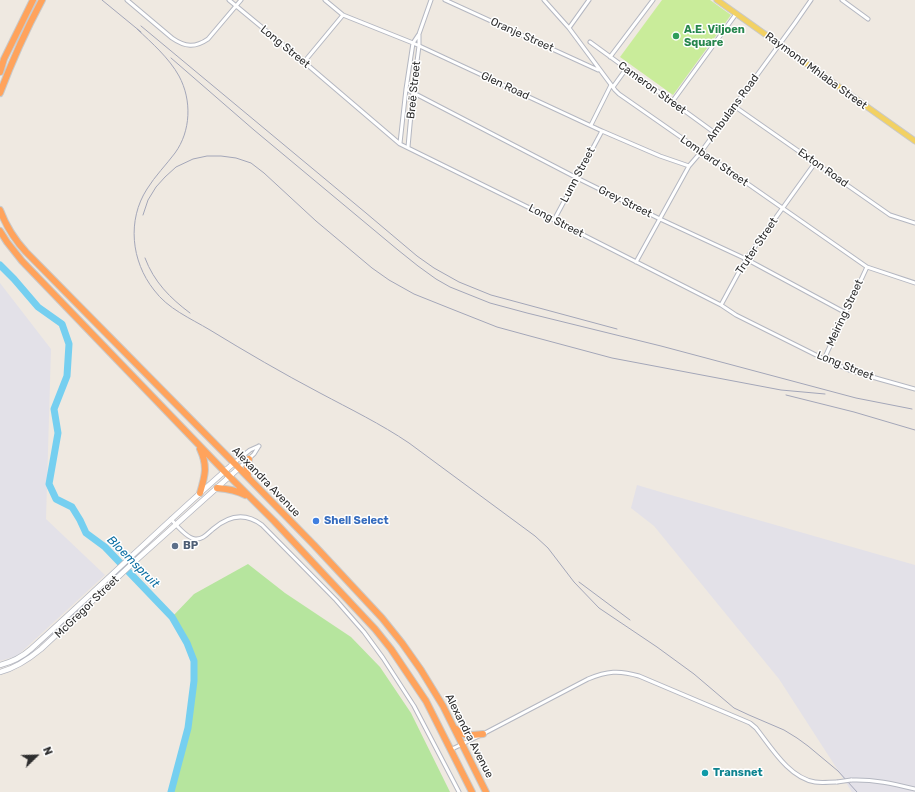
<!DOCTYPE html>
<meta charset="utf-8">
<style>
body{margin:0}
#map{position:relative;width:915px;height:792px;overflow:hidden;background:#efe9e1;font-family:Rubik,sans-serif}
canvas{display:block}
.north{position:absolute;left:16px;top:736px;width:40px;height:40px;-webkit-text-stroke:3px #fff;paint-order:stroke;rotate:67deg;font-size:11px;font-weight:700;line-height:16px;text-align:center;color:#2e2e2e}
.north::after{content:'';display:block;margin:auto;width:14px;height:18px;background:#2e2e2e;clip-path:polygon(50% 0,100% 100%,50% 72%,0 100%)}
</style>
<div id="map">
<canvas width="915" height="792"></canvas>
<div class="north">N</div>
</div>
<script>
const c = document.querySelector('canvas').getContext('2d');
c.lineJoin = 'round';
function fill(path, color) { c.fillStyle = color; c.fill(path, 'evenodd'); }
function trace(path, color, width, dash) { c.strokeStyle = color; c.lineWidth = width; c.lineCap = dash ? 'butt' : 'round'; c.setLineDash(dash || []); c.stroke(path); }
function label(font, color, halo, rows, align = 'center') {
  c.font = font + ' Rubik,sans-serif'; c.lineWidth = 3; c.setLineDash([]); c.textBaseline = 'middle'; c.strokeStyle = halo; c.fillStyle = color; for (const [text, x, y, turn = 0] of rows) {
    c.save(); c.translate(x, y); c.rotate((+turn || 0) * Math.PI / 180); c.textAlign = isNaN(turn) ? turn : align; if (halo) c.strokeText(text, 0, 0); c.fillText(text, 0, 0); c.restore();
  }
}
const industrial = new Path2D(`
 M0,283L51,349L46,519L105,575L17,656L0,661Z
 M637,485L664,493L915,565V792H852L779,679L654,526L631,508Z`);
const green = new Path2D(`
 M248,564L285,593L351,637L380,667L411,713L450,792H171L188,728L194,681V661L187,643L172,617L194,594Z`);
const pitch = new Path2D(`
 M662,0H710L731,15L673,95L620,57Z`);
const river = new Path2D(`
 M0,265L14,279L38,307L62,324L69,344L67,376L54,409L58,433L49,484L56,499L72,507L80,520L86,533L105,547L172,617L187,643L194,661V681L188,728L171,792`);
const street = new Path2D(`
 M127,0L172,38C185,47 195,48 208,39L241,0
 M229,0L304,62L400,144L554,220L721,305L736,315L824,359L849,370L879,379L915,389
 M325,0L343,15L413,43L602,131L660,156L689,166
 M445,0L598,70
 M544,0L569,28L615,90L619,94L867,267L915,283
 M842,0L868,19
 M569,28L589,0
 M590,42L715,133
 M610,57L653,0
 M304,62L343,15
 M613,87L626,69
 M406,89L577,178L660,219L746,259L846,313
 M672,102L736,14
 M734,106L890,215L915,223
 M591,125L611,85
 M400,143L406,89L413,43L419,34L431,0
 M408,147L413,92L419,46V35
 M554,220L602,131
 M636,262L689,166L701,152L795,23L811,0
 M721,305L746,259L815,163
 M824,359L867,267
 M234,463L250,450L259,446
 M239,468L254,454L259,446
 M171,519C176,525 187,538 195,539C203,540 208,533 213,529C228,516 245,512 262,525L336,600L364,632L383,658L414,706L459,792
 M450,750L483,734L588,679C607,671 619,670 639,676L743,720L750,723L756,728C771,747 789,778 815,782C822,783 829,782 837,782
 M851,780C873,779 894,784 915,789`);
const secondary = new Path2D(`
 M0,665C12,662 22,657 31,649C99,588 165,523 234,463
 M0,672C16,668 29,659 41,649L133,563L239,468`);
const primary = new Path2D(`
 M717,0L915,141`);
const highway = new Path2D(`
 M0,72L4,59L33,0
 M0,93C12,61 26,30 42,0
 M0,210C6,226 14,239 26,252L234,463L314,545L382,618L402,643L421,670L443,706L486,792
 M0,231L7,242L22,261L224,471L274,521L375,629L391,649L426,701L472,792
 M200,449C208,466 205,476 200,493
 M248,477L247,468L249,459
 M217,488C227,489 236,490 245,495
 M456,729C463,737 473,735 483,734`);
const rail = new Path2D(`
 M102,0L141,32
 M141,26L366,213L417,256L434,268L459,282L491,295L617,329
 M137,29C152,43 169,58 179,76C192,100 191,131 175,153C166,165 155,176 147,189C127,220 131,261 154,290C168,309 190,318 210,330C246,352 282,373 320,393C350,409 381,424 409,443L535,536L548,548L574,582L599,608L657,647L694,674L734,708L749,715L784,730L797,738L808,746L838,771L857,792
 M171,58L254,130L398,250L418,266L436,279L450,287L490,303L527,313L661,346L856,398L912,409
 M143,215L148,200L156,187L165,177L176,167L193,159L207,156H221L236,158L251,163L264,173L316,221L372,268L389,280L414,294L449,308L497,327L530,336L612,358L781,390L825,394
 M145,258C154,282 170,298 190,313
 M786,395L854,412L915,430
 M579,582L630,620`);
const streetBridge = new Path2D(`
 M837,782L851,780`);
const markers = [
 [676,36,4,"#2e9e5b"],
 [316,521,4,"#3f7fe0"],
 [175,546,4,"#5c6f8a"],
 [705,773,4,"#0f9aa8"]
];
const leisureNames = [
 ["A.E. Viljoen",684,30],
 ["Square",684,43]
];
const streetNames = [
 ["Oranje Street",522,35,24],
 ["Long Street",285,47,39],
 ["Raymond Mhlaba Street",816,71,36],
 ["Glen Road",505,86,25],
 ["Cameron Street",652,88,36],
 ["Breë Street",414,90,-84],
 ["Ambulans Road",733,108,-54],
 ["Lombard Street",714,161,35],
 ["Exton Road",823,168,35],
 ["Lunn Street",578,175,-62],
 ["Grey Street",625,202,26],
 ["Long Street",556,221,27],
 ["Truter Street",757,246,-56],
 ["Meiring Street",845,313,-65],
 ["Long Street",845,366,22],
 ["Alexandra Avenue",266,482,46],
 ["McGregor Street",87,607,-44],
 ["Alexandra Avenue",469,736,63]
];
const shopNames = [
 ["Shell Select",324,521]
];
const serviceNames = [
 ["BP",183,546]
];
const cultureNames = [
 ["Transnet",713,773]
];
const waterNames = [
 ["Bloemspruit",133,562,45]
];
fill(industrial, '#e3e1e8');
fill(green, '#b6e59e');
fill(pitch, '#c9ec9a');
trace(river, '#75cff0', 7);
trace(street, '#b4b7c1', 5);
trace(secondary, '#b4b7c1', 6);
trace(primary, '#c9c9c9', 7);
trace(highway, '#c9c9c9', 8);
trace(street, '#fff', 3);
trace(secondary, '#fff', 4.5);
trace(primary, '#f2d163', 5);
trace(highway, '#ffa35c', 6);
trace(rail, '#a3a6b8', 1);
trace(streetBridge, '#b4b7c1', 5, []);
trace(streetBridge, '#fff', 3);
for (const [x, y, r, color] of markers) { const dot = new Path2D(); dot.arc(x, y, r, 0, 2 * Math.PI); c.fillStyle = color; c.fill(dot); trace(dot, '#fff', 1.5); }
label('bold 11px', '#27864d', '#fff', leisureNames, 'left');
label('11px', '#2e2e2e', '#fff', streetNames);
label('bold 11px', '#366cbe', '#fff', shopNames, 'left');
label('bold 11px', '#4e5e75', '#fff', serviceNames, 'left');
label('bold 11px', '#0d838f', '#fff', cultureNames, 'left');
label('italic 12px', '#0d6fa3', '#fff', waterNames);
</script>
